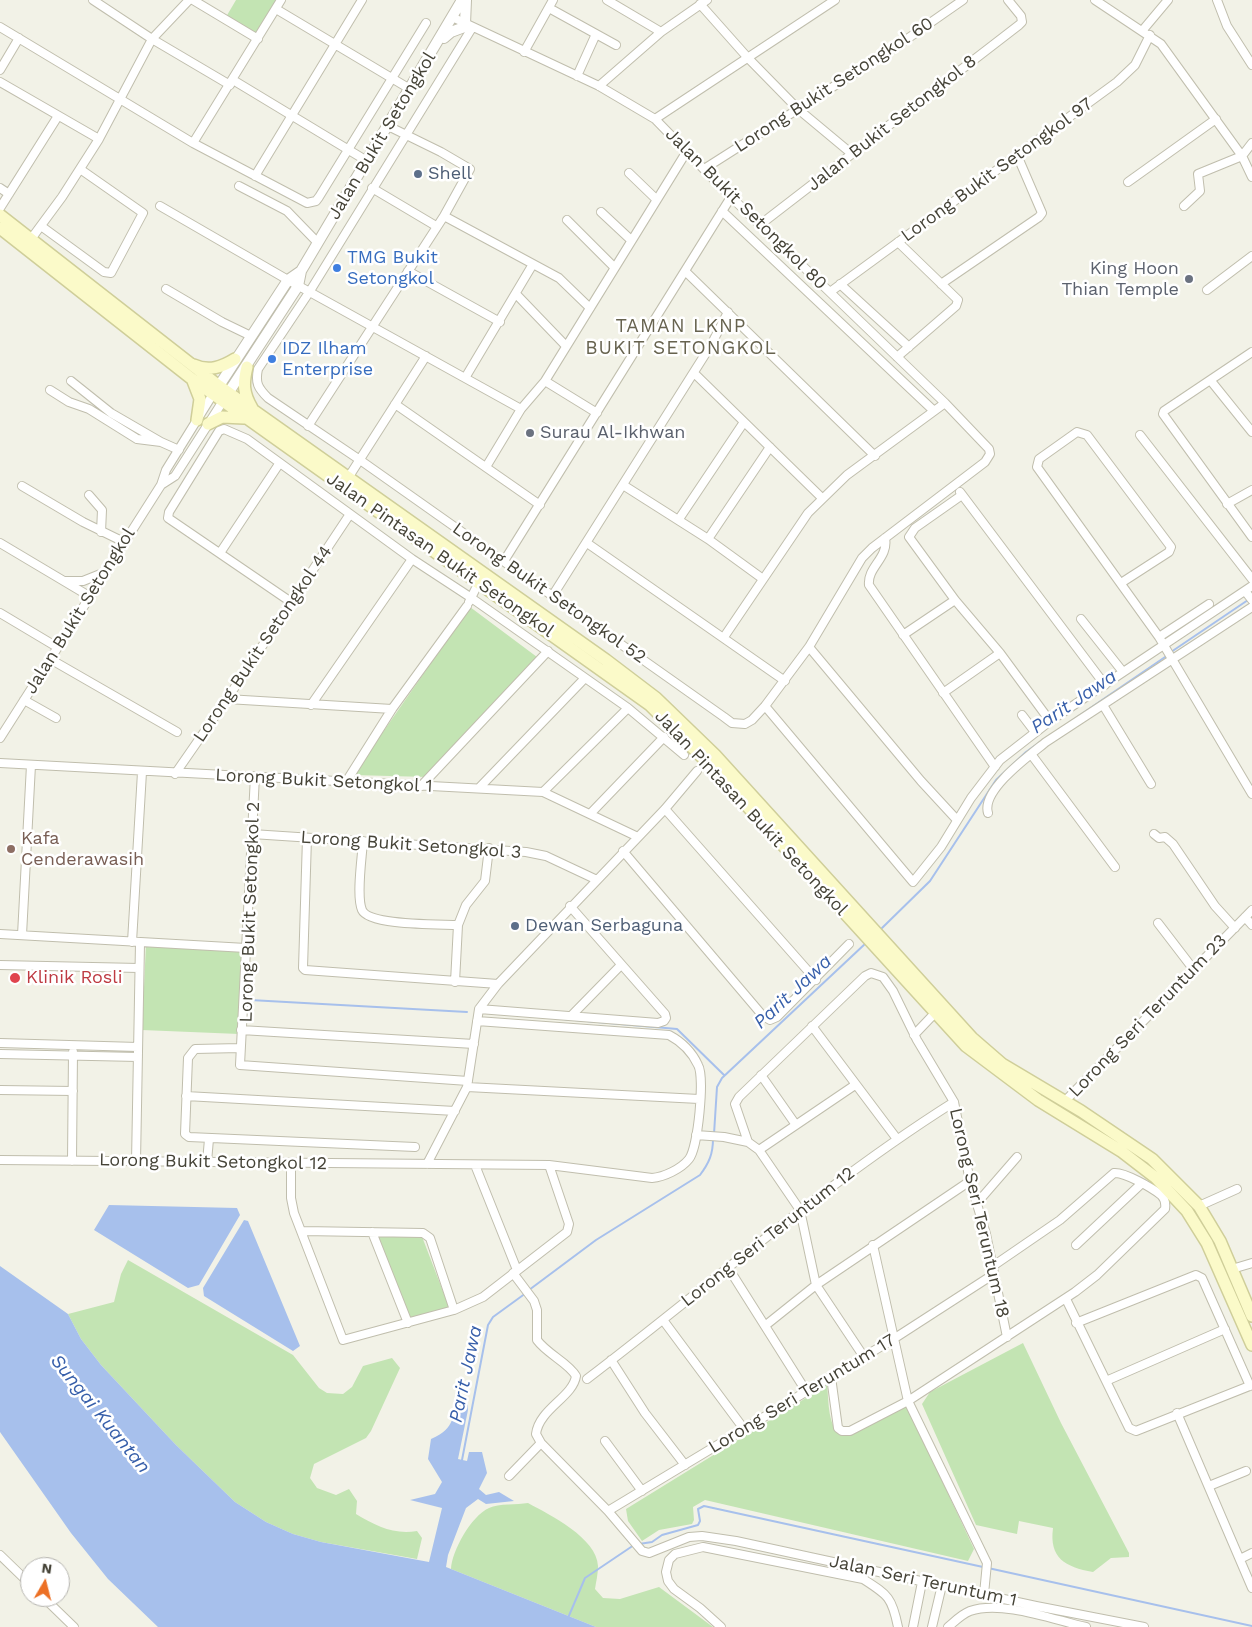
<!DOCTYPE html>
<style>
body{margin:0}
#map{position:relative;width:1252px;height:1627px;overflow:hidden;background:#f2f2e7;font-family:"Work Sans",sans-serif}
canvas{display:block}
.north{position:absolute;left:20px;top:1557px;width:50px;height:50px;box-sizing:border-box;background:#fff;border:1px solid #b5b4af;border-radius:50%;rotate:8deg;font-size:14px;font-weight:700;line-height:20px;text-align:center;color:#454337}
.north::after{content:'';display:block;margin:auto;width:18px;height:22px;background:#ec7025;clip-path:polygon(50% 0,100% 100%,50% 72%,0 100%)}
</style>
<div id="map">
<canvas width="1252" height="1627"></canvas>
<div class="north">N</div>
</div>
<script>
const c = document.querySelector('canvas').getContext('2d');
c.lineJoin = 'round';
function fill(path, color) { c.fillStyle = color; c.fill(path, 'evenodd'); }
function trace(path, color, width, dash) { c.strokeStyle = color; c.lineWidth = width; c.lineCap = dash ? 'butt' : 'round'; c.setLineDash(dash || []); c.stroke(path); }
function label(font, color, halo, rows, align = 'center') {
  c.font = font + ' "Work Sans",sans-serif'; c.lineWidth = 5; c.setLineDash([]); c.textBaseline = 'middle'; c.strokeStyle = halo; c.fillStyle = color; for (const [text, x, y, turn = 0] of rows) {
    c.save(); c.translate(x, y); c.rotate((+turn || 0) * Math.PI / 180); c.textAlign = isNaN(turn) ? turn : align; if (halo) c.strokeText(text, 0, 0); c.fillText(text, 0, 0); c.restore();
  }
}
const green = new Path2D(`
 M236,0H277L257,35L226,17Z
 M470,607L537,657L427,777L353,775Z
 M146,944L243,949L239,1034L142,1030Z
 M374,1232L421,1234L449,1307L407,1320Z
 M128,1260L293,1355L319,1388L327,1393L343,1394L352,1387L363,1366L392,1358L400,1368L371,1431L366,1438L314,1464L310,1478L317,1488L336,1495L349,1489L357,1501L356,1514C376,1526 394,1535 417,1531L422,1538L417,1559L321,1542L293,1534L266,1522L235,1502L176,1445L101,1365L81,1339L68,1314L114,1302L121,1274Z
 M1023,1343L1061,1423L1129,1553V1557L1111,1558L1093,1572C1065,1567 1049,1558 1053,1528L1019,1521L1017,1534L976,1525L922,1404L930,1392Z
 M827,1385C829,1400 827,1430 844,1436L902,1405L908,1408L974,1549L968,1561L705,1500L693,1507L694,1520L692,1524L659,1530L642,1541L628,1521L626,1509Z
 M528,1503C550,1515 597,1538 598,1566C598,1574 596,1582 595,1589L603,1598L620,1599L659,1587L713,1627H596L451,1569C452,1551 471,1516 489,1508C499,1503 517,1505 528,1503Z`);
const water = new Path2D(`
 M109,1205L237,1208L240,1215L199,1285L188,1288L94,1230Z
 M244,1220L248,1221L300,1346L293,1351L204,1296L203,1288Z
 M0,1266L68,1314L81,1339L101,1365L176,1445L235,1502L266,1522L293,1534L321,1542L429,1562L442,1508L410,1500L435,1494L442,1482L428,1459L431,1439C459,1427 447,1416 464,1399L467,1400L468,1410L458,1459L467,1461L469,1452H482L487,1473L479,1489L486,1495L499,1492L514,1501L486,1504L478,1499L466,1508L448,1555L446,1567L596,1627H158L108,1579L71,1533L0,1432Z`);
const stream = new Path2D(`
 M1171,652L1248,600
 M1064,726L1168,655
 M881,929L930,881L996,780L1026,752L1040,742
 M250,1000L467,1012
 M552,1018L677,1029L724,1075
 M714,1134L717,1087L722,1078L866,943
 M529,1290L596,1240L700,1175C709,1163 713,1154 713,1139
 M462,1460L488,1325L493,1317L526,1293
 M639,1544L652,1542L662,1535L698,1525L700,1521L698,1509L704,1506L983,1567
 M988,1568L1252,1626
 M568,1618L585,1578L634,1545`);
const minor = new Path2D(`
 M93,0L152,39L230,85
 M193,0L258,39
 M607,0L661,32
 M1095,0L1161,44L1242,156L1252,177
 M1217,0L1227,26L1252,65
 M700,4L748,58L798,109L852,154
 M549,8L616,45
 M276,9L410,89
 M452,17L599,86L655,119L731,197L945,403L989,449L990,454L985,462L872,548L862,558L809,647L765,706L752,720L745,724L732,723L724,717L360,460L268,398C258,388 255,383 258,369L310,291L472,28
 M0,27L193,143L307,203L316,201L319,197L426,23
 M1142,31L1168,0
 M524,52L553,0
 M0,70L19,38
 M577,76L596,34
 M233,80L367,161
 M0,82L99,139
 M599,86L661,32L707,0
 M655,119L835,0
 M193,143L281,0
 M1242,156L1252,143
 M704,169L897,46L963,0
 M629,173L656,199
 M255,176L362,0
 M1128,182L1216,119
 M239,186L287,211L318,243
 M0,188L9,194
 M372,188L436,226
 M160,206L288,280L521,409
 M1184,206L1200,191L1198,174L1242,156
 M0,208L58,116
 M722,211L934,411
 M601,212L631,240
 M444,216L559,278L590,308
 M567,220L614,267
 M761,224L1019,25L1022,22L1021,16L1008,0
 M41,226L104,272L111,273L143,213L80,169
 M31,239L62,197L99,139L152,39L189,0
 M408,271L500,322
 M685,271L875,456
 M840,284L909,347
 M941,284L1039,217L1042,213L1017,155
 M166,289L222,322L251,336
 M1207,290L1252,256
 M830,292L1117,82L1135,65L1150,35
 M516,294L566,346
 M1252,352L1164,411L1163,414L1252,537
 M897,357L956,306L958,300L898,242
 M694,373L822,498
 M465,378L533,264
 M71,381L111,413L161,442
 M545,381L597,413
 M1211,381L1252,432
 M50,390L69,402L89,409L137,439L161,442L179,450
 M395,404L540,505
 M308,426L444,216L470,169L441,152L388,126
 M1140,435L1252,579
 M486,467L521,409L545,381L687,151
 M348,478L426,356
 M161,485L175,476L223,401
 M623,485L708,539L763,579
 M22,486L83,522L124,542
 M960,492L1105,685
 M89,495L102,510L101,532
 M962,495L915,528L909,537L955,600L1000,653L1050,721
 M1227,504L1252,490
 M679,519L744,422
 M885,538C889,558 867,567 869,585L995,767
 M708,539L770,447
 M0,543L89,596
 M587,543L785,681
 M220,553L279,464
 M504,561L731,197
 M66,581H83L103,573
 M1121,583L1169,552L1171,547L1087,435L1077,432L1039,459L1037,467L1159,637L1252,794
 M1245,591L1252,600
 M553,595L711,345L728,312
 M291,602L168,518L169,512L219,431L224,429L247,439L412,559L470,597L628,708L684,755
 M469,602L478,584
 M0,613L57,647
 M1081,619L1123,672
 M903,635L955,600
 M724,637L808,513L847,475L945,403
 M1159,637L1209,604
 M809,647L921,781L957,820
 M50,659L177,732
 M943,693L1000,653
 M227,699L392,709
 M24,700L56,718
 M311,705L412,559
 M1103,705L1151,784
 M765,706L913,882L941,847L971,798L1000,760L1050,721L1252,586
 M1022,715L1035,732
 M0,738L161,485L166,470L213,394
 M1031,754L1115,867
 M0,763L543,792L638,837
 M175,774L227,699L350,514
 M255,776L240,1065L468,1081
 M346,782L392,709L467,606
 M421,786L548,651
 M479,788L585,678
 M543,792L628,708
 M665,809L816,980
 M591,813L664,737
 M988,813C981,790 1030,755 1046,742L1252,607
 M252,834L526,852L546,856L595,879
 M1154,834L1159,838L1165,837L1173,844L1215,906L1235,928
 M307,838L303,968L305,970L498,984
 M363,841C362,858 356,896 362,910C369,926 440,924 458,925
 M623,851L763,1016L770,1020L777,1017L849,944
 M1245,917L1252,925
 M1158,923L1194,970
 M0,934L246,948
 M22,935L31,765
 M132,942L142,772
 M0,965L139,968
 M455,982L458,925L466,905L485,881L489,848
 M479,1009L658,1023L664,1021L666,1018L665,1014L570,906
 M572,1015L621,965
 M812,1026L897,1139
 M241,1030L474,1044
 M914,1035L935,1013
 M0,1043L138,1047
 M240,1048L195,1049L188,1058L185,1134L189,1137L415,1147
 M0,1054L138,1057
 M761,1075L796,1125
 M467,1087L699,1099
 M0,1090L73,1091
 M186,1096L455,1111
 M1065,1101L1252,910
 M696,1135L724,1137L748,1142L759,1150L800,1210L816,1285L864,1357
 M748,1142L735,1104L739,1097L865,976L871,973L883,977L893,991L917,1040L954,1102L970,1181L986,1234L1007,1337
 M759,1150L855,1085
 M0,1160L549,1165L652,1178C664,1177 681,1169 689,1159C698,1148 705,1077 698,1065C692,1052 682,1042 669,1035L477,1021
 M72,1161L73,1052
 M136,1162L140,943
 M207,1162L209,1139
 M291,1163V1198L294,1213L343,1340L454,1310L483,1297L567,1232L569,1224L549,1165
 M427,1164L467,1087L479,1009L498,984L665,809L697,771
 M475,1165L517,1270
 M977,1203L1017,1157
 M1199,1206L1237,1189
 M303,1231L423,1233L430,1238L454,1310
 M372,1232L408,1323
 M873,1245L908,1401L987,1563L984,1594
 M1076,1245L1141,1184
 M729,1269L806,1391
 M1232,1269L1252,1263
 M513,1273L534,1301L537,1310V1340C547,1354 569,1363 576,1376C573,1397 539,1409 536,1434L541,1443L608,1511L642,1551L649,1553L689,1537L702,1536L736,1541L1036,1606L1144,1627
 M1066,1299L1129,1428L1136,1431L1252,1385
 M663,1320L744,1429
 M1076,1323L1196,1275L1202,1278L1250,1386
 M766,1325L816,1285L970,1181
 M611,1360L645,1413L685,1465
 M831,1377L838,1428L842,1431H850L908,1401L1075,1292L1097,1275L1165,1209C1166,1203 1165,1199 1161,1195C1152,1188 1125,1172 1114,1173L1060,1220L993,1266
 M587,1379C709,1286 824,1184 954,1102
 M1106,1381L1225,1329
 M1177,1413L1252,1588
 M605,1441L642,1491
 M509,1476L541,1443
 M1209,1486L1246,1471
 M608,1511L895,1338L994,1274
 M0,1555L30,1584
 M1240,1559L1252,1553
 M43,1597L74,1627
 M721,1627L700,1608L674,1589L668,1581L666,1572L669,1560L675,1554L703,1547L863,1579C888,1595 892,1597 898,1627
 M913,1627L922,1582
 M932,1627L942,1585
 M948,1627C955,1621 962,1614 970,1611C1002,1600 1054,1620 1086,1627`);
const tertiary = new Path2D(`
 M465,24L466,0
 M444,38L451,32L467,26
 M215,392L288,280L301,271
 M225,398L298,286L301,271L462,0`);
const secondary = new Path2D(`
 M0,215L219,386L606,660L656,698L715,755L972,1038L1002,1064L1081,1111L1152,1159L1199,1206L1220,1241L1252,1316
 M0,228L192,379L650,705L708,763L966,1046L1038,1100L1121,1151L1156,1178L1187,1211L1207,1243L1252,1345
 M194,365C209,372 222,367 235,359
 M247,367C243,383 243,393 252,408
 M193,381L200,399L197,420
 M208,424L222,417L244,418`);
const markers = [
 [418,174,5,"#5c6f8a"],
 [337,268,5,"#3f7fe0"],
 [1189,279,5,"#6b7280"],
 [272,359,5,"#3f7fe0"],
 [530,433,5,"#6b7280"],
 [11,849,5,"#8d6e63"],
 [515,926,5,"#5c6f8a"],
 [15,978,6,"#e0444e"]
];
const streetNames = [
 ["Lorong Bukit Setongkol 60",834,85,-33],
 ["Jalan Bukit Setongkol 8",892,123,-38],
 ["Jalan Bukit Setongkol",382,136,-59],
 ["Lorong Bukit Setongkol 97",997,170,-36],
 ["Jalan Bukit Setongkol 80",746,209,45],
 ["Jalan Pintasan Bukit Setongkol",440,555,35],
 ["Lorong Bukit Setongkol 52",549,593,35],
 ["Jalan Bukit Setongkol",80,611,-58],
 ["Lorong Bukit Setongkol 44",263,644,-56],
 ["Lorong Bukit Setongkol 1",324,781,3],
 ["Jalan Pintasan Bukit Setongkol",751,813,47],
 ["Lorong Bukit Setongkol 3",411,845,4],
 ["Lorong Bukit Setongkol 2",250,912,-88],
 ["Lorong Seri Teruntum 23",1148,1016,-46],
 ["Lorong Bukit Setongkol 12",213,1162,1],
 ["Lorong Seri Teruntum 18",979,1213,77],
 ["Lorong Seri Teruntum 12",768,1237,-38],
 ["Lorong Seri Teruntum 17",802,1394,-31],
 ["Jalan Seri Teruntum 1",923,1581,12]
];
const serviceNames = [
 ["Shell",428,174],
 ["Dewan Serbaguna",525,926]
];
const shopNames = [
 ["TMG Bukit",347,258],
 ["Setongkol",347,279],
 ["IDZ Ilham",282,349],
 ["Enterprise",282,370]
];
const worshipNames = [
 ["King Hoon",1179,269],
 ["Thian Temple",1179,290],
 ["Surau Al-Ikhwan",540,433,"left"]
];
const educationNames = [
 ["Kafa",21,839],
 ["Cenderawasih",21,860]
];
const healthNames = [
 ["Klinik Rosli",26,978]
];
const neighbourhoodNames = [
 ["TAMAN LKNP",681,326],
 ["BUKIT SETONGKOL",681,348]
];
const waterNames = [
 ["Parit Jawa",1074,702,-34],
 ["Parit Jawa",793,992,-43],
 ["Parit Jawa",466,1374,-78],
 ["Sungai Kuantan",100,1414,51]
];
fill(green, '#c3e4b3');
fill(water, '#a7c0ec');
trace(stream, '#a7c0ec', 2);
trace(minor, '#c0bead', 10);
trace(tertiary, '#c0bead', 12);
trace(secondary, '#cfce99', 14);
trace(minor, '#fff', 8);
trace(tertiary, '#fff', 10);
trace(secondary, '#fbfac9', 11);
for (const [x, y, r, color] of markers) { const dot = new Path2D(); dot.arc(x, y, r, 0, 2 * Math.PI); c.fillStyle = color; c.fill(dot); trace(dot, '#fff', 2); }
label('18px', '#454337', '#fff', streetNames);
label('18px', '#4e5e75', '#fff', serviceNames, 'left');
label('18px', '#366cbe', '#fff', shopNames, 'left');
label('18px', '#5b616d', '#fff', worshipNames, 'right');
label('18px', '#785e54', '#fff', educationNames, 'left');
label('18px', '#be3a42', '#fff', healthNames, 'left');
c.letterSpacing = '1px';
label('19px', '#67634f', '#fff', neighbourhoodNames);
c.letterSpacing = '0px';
label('italic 19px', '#375faa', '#fff', waterNames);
</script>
